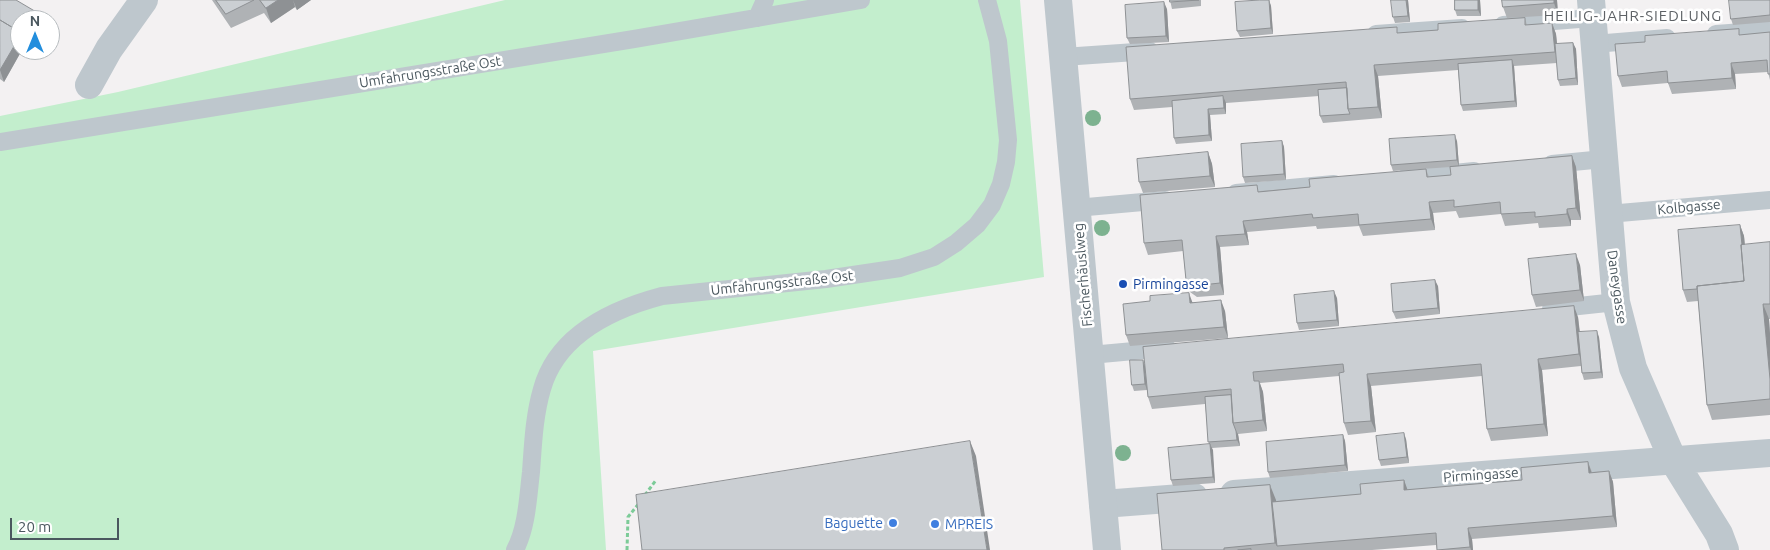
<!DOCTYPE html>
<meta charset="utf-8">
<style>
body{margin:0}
#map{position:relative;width:1770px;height:550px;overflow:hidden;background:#f3f1f2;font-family:Ubuntu,sans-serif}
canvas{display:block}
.north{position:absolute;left:10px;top:10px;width:50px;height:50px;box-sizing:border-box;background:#fff;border:1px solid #b7bcbf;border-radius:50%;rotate:0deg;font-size:14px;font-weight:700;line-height:20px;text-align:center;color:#4a575e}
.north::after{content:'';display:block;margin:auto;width:18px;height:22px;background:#228edd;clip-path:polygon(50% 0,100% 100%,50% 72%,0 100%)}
.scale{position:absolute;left:10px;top:518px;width:109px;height:22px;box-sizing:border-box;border:2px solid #4a575e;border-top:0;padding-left:6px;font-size:15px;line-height:18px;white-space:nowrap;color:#4a575e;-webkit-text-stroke:4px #fff;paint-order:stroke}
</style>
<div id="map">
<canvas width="1770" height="550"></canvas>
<div class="north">N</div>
<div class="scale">20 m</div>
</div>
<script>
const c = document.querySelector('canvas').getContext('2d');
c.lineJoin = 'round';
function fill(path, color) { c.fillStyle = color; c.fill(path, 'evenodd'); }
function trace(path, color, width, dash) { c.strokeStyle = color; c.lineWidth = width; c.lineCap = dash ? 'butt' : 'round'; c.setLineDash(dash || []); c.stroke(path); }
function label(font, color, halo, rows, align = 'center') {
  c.font = font + ' Ubuntu,sans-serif'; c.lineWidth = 5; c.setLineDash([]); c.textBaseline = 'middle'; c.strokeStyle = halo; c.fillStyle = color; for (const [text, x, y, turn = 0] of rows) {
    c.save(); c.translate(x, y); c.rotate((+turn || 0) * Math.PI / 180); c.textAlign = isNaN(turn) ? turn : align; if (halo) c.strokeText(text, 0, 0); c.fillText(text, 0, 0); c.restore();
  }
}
const green = new Path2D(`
 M505,0H1020L1044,277L593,351L606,550H0V116L118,92Z`);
const path = new Path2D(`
 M645,495L656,480
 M627,550L628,517L640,502`);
const service = new Path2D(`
 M757,18L765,0
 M1503,25L1592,18
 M1376,34L1462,28
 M1716,34L1770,30
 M1594,44L1667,38
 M1063,57L1150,51
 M0,142L634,39L861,0
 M1552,164L1604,159
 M1405,178L1474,171
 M1236,193L1334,184
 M1076,208L1165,200
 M1608,214L1770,200
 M1551,309L1616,302
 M1090,355L1167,348
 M515,550C527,527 528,497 531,472C533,445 534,416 542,389C557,335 613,309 662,296L826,279L900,268L934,257L956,243L977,225L992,205L1001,184L1006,162L1008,140L998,41L987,0`);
const minor = new Path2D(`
 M1591,0L1616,302L1633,368L1673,460L1719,534L1725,550
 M89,85L109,49L144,0
 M1234,494L1770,453
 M1103,504L1194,497`);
const tertiary = new Path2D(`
 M1058,0L1107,550`);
const trees = [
 [1093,118],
 [1102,228],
 [1123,453]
];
const wall = new Path2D(`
 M0,0L41,19L20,20V50H22L4,82L0,79Z
 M212,0H311L297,10L295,7L271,23L264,13L231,28Z
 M1170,0H1201V6L1172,9Z
 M1269,0L1271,6L1273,34L1240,37L1237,31Z
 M1408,0L1410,22L1395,23L1393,17Z
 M1480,0L1481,16H1457L1455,10Z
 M1502,0H1557L1558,15L1507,18L1503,7Z
 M1770,0V22L1733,25L1731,19Z
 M1167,9L1169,42L1130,44L1127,38Z
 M1525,18L1527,25L1552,23L1556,34L1557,44L1573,43L1576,49L1578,85L1560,86L1558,80L1557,63L1514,66L1517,107L1463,111L1461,105L1458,70L1378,76L1382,118L1323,123L1320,116L1319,96L1226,103V114L1210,115L1212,141L1176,144L1174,138L1172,107L1134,110L1130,99L1399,33L1438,30Z
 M1770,32V80L1768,72L1735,74L1736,89L1672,94L1668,83L1622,87L1618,76L1741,35Z
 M1282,141L1284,147L1286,180L1245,183L1243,177Z
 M1457,141L1459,166L1572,156L1576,167L1581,220H1571V226L1539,228L1538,223L1505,226L1501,214L1459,218L1456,211L1433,213L1435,230L1363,236L1359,226L1317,229L1316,226L1247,232L1249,245L1220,247L1224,295L1197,297L1190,292L1186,280L1183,251L1148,255L1144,243L1260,191L1310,187L1426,169L1429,177L1451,175L1450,167L1393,171L1391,165Z
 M1208,152L1212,164L1215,187L1143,193L1139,182Z
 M1740,225L1744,236L1745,245L1770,242V319H1769L1770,334V415L1712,420L1707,405L1698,301L1687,302L1683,290Z
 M1580,265L1584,301L1536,307L1532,295Z
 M1438,286L1440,314L1396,319L1393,312Z
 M1337,298L1339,326L1299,330L1297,323Z
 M1150,301L1192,302L1225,311L1228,338L1130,346L1126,335Z
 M1578,317L1580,332L1599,337L1603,378L1584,380L1582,373L1581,366L1542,370L1548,436L1491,441L1487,429L1482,376L1371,386L1376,432L1348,435L1344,423L1339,376L1260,383L1263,392L1267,431L1238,434L1240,446L1212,448L1215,483L1173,486L1171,480L1209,444L1205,404L1152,409L1148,397L1147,390L1134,391L1132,385L1144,364Z
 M1343,435L1345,441L1348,471L1270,478L1268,472Z
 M1406,439L1409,463L1381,466L1379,460Z
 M1588,462L1592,472L1609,471L1613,482L1617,527L1472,539L1473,550H1437L1436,545L1372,550H1162L1276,500V501L1361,494L1404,480L1407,490L1522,480Z`);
const shadedWall = new Path2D(`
 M278,0H293L295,7L271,23L266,8Z
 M293,0H311L297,10Z
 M1269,0L1271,6L1273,34L1271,28Z
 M1406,0H1408L1410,22L1408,16Z
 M1478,0H1480L1481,16L1478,10Z
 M1554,0H1557L1558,15L1554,3Z
 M1164,2L1167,9L1169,42L1166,36Z
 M38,13L40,20H34Z
 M1552,23L1556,34L1559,63L1555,52Z
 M20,36V50H22L4,82L0,70Z
 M1573,43L1576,49L1578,85L1576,78Z
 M1512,60L1514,66L1517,107L1515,101Z
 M1731,63L1735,74L1736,89L1732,78Z
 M1374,65L1378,76L1382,118L1378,107Z
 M1223,96L1226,103V114L1224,108Z
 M1208,109L1210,115L1212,141L1209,135Z
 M1455,135L1457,141L1459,167L1457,160Z
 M1282,141L1284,147L1286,180L1284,174Z
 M1208,152L1212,164L1215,187L1210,176Z
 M1572,156L1576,167L1581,220L1576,208Z
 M1429,202L1433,213L1435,230L1431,219Z
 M1567,209L1571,220V226L1567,214Z
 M1243,221L1247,232L1249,245L1245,234Z
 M1740,225L1744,236L1749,296L1745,285Z
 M1216,236L1220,247L1224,295L1220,283Z
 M1576,254L1580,265L1584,301L1580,290Z
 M1435,280L1438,286L1440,314L1438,308Z
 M1334,291L1337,298L1339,326L1337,320Z
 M1189,293L1193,304L1190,303Z
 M1221,300L1225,311L1228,338L1224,327Z
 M1763,304L1769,319L1770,334V379Z
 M1574,306L1578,317L1583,366L1579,354Z
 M1597,331L1599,337L1603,378L1601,372Z
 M1538,359L1542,370L1548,436L1544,424Z
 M1143,360L1145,366L1147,390L1145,384Z
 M1367,374L1371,386L1376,432L1371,421Z
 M1259,381L1263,392L1267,431L1263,420Z
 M1236,431L1238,434L1240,446L1237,440Z
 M1404,433L1406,439L1409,463L1407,457Z
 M1343,435L1345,441L1348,471L1345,465Z
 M970,441L976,456L990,550H987Z
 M1210,444L1213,450L1215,483L1213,477Z
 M1588,462L1592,474L1589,473Z
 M1609,471L1613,482L1617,527L1613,516Z
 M1404,480L1408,491L1404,490Z
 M1270,485L1276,500L1280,546H1277L1275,543Z
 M1468,528L1472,539L1473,550H1471L1470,547Z`);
const building = new Path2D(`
 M0,0H16L38,13L34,20H20V32L0,20Z
 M216,0H254L226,14Z
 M260,0H278L266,8Z
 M1170,0H1199L1170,2Z
 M1260,0H1269L1271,28L1237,31L1235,2Z
 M1391,0H1406L1408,16L1393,17Z
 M1455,0H1478V10H1455Z
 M1502,0H1554V3L1503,7Z
 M1729,0H1770V15L1731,19Z
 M1164,2L1166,36L1127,38L1125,5Z
 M1525,18V25L1552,23L1555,52L1374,65L1378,107L1348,109L1346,82L1130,99L1126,47L1397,27V33L1438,30V24Z
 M0,20L20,32V36L0,70Z
 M1739,29V35L1770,32V74H1768L1767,60L1731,63L1732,78L1668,83L1667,71L1618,76L1615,44L1645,42V36Z
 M1573,43L1576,78L1558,80L1555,44Z
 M1512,60L1515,101L1461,105L1458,64Z
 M1347,88L1348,109L1350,114L1320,116L1318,90Z
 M1223,96L1224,108L1208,109L1209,135L1174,138L1172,101Z
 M1455,135L1457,160L1391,165L1389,139Z
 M1282,141L1284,174L1243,177L1241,144Z
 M1208,152L1210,176L1139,182L1137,159Z
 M1572,156L1576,208L1567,209V214L1535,217V212L1501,214L1500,202L1454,207V200L1429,202L1431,219L1359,225L1358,214L1313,218L1312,214L1243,221L1245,234L1216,236L1220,283L1193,286L1186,280L1182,240L1144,243L1140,195L1257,185L1258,192L1310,187L1309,179L1426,169L1427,177L1451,175L1450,167Z
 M1740,225L1742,245H1741L1744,281L1697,286V289L1683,290L1678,230Z
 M1770,242V304H1763L1770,379V399L1707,405L1697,286L1744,281L1741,245Z
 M1576,254L1580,290L1532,295L1528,259Z
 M1435,280L1438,308L1393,312L1391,284Z
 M1334,291L1337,320L1297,323L1294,295Z
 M1189,293L1190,303L1221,300L1224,327L1126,335L1123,304L1150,301V296Z
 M1574,306L1579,354L1538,359L1544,424L1487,429L1481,364L1367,374L1371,421L1344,423L1339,373L1344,372L1343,364L1253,372L1254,381H1259L1263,420L1233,423L1231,389L1148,397L1143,347Z
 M1597,331L1601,372L1582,373L1578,332Z
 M1130,360H1143L1145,384L1132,385Z
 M1231,395L1233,423L1236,431L1237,440L1208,442L1205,397Z
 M1404,433L1407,457L1379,460L1376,436Z
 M1343,435L1345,465L1268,472L1266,442Z
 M970,441L987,550H642L636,495Z
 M1210,444L1213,477L1171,480L1168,448Z
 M1588,462L1589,473L1609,471L1613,516L1468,528L1470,547L1437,550L1436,533L1277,546L1272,502L1361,494L1360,484L1404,480V490L1522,480L1521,468Z
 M1270,485L1275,543L1224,548V550H1162L1157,494Z
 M1251,549V550H1238Z`);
const markers = [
 [1123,284,5,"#1a4fb4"],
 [893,523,5,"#3f7fe0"],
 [935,524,5,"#3f7fe0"]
];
const streetNames = [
 ["Umfahrungsstraße Ost",430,72,-9],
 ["Kolbgasse",1689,207,-5],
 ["Fischerhäuslweg",1083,275,-95],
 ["Umfahrungsstraße Ost",782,283,-6],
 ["Daneygasse",1617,287,82],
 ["Pirmingasse",1481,475,-4]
];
const transitNames = [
 ["Pirmingasse",1133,284]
];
const shopNames = [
 ["Baguette",883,523],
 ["MPREIS",945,524,"left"]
];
const neighbourhoodNames = [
 ["HEILIG-JAHR-SIEDLUNG",1633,16]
];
fill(green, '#c3eecd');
trace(path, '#7ccb98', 3, [4, 2.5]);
trace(service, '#bec7cd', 18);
trace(minor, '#bec7cd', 28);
trace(tertiary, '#bec7cd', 28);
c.fillStyle = '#7db290';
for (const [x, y] of trees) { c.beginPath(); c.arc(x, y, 8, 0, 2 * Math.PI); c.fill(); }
fill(wall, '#afb2b5');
fill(shadedWall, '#8e9194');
fill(building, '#cbcfd3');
trace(building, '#8e9194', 1);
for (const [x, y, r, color] of markers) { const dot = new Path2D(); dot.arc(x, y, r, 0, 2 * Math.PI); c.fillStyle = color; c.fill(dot); trace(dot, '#fff', 2); }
label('14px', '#4a575e', '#fff', streetNames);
label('14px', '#164399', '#fff', transitNames, 'left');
label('14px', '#366cbe', '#fff', shopNames, 'right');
c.letterSpacing = '1px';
label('15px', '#5e6266', '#fff', neighbourhoodNames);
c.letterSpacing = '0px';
</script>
